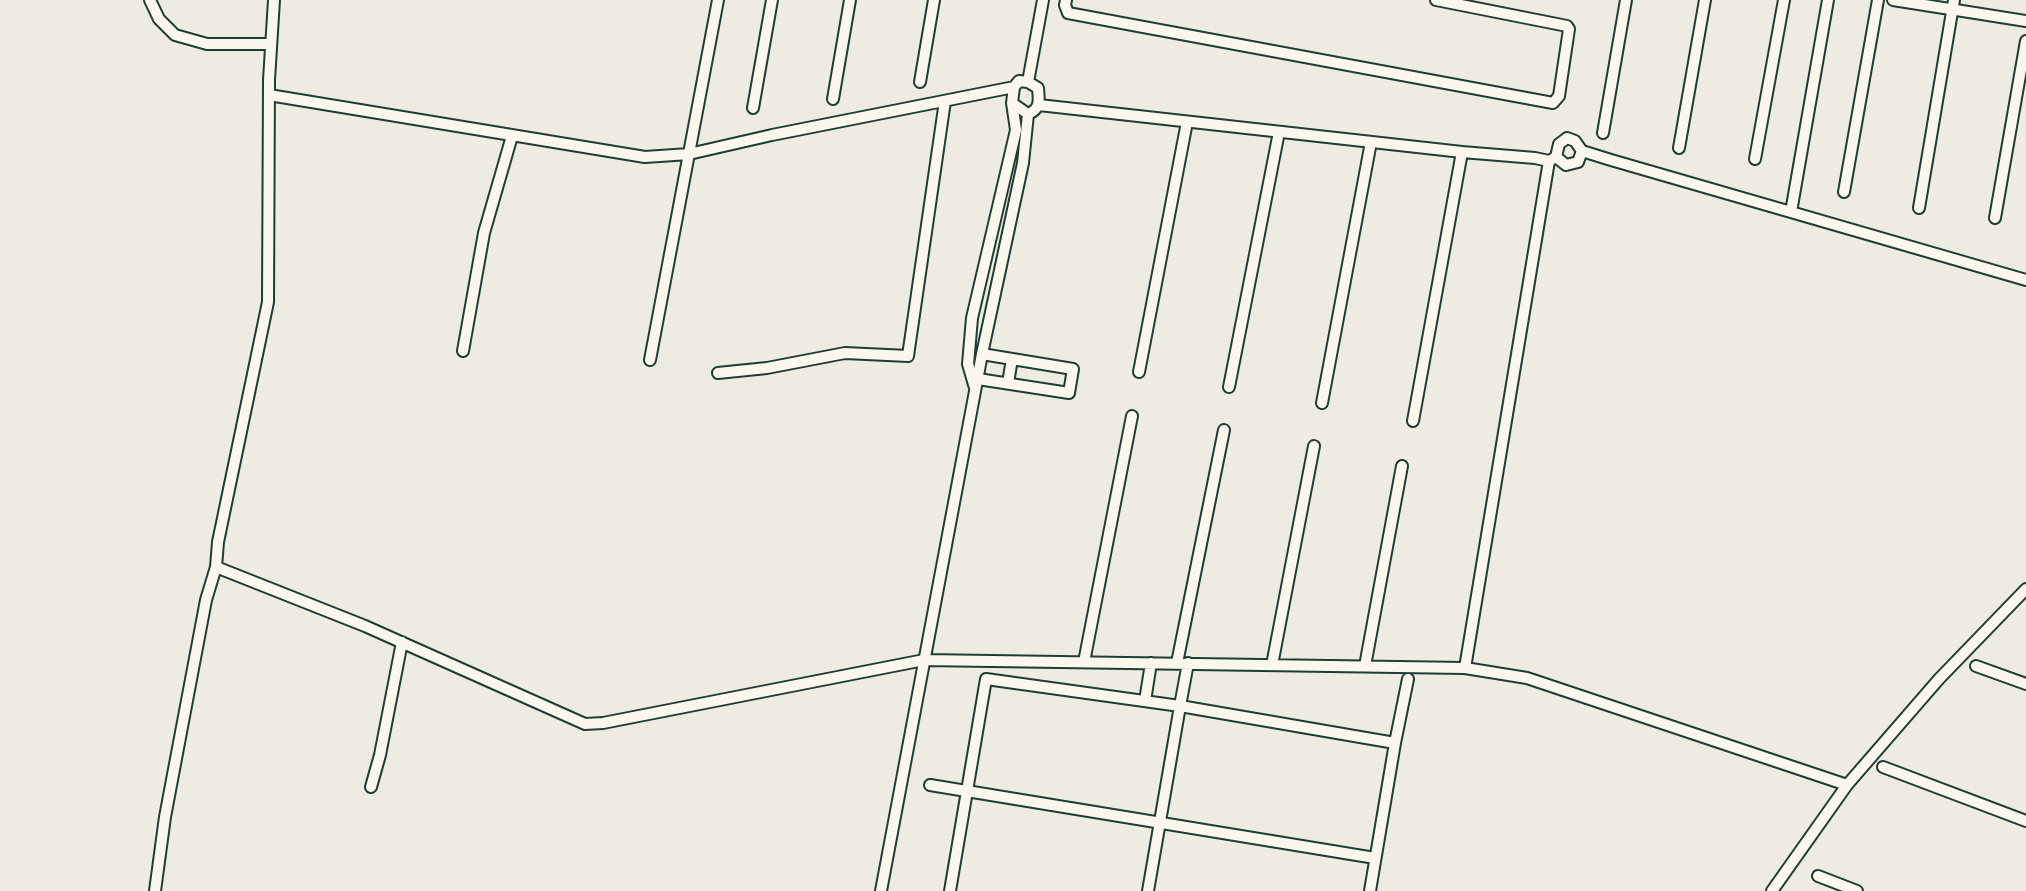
<!DOCTYPE html>
<style>
body{margin:0}
canvas{display:block;background:#eeece1}
</style>
<canvas width="2026" height="891"></canvas>
<script>
const c = document.querySelector('canvas').getContext('2d');
c.lineJoin = 'round';
function trace(path, color, width, dash) { c.strokeStyle = color; c.lineWidth = width; c.lineCap = dash ? 'butt' : 'round'; c.setLineDash(dash || []); c.stroke(path); }
const minor = new Path2D(`
 M150,0L159,19L175,35L207,44H271
 M1066,0L1065,5L1068,13L1553,103L1559,96L1569,29L1567,26L1436,0
 M1893,0L2026,21
 M1019,81L1028,82L1038,88C1039,100 1041,109 1028,114L1012,103L1014,87Z
 M920,82L934,0
 M1028,82L1043,0
 M269,95L645,157L689,154L772,135L1014,87
 M833,99L850,0
 M1039,105L1462,152L1535,158L1549,161L1556,157
 M753,108L772,0
 M1603,133L1626,0
 M1679,148L1705,0
 M1582,151L1578,162L1566,165L1556,157L1559,144L1567,138L1575,141L1582,151L1611,160L2026,280
 M1755,159L1784,0
 M1844,192L1878,0
 M1919,208L1954,0
 M1791,212L1828,0
 M1995,218L2026,41
 M463,351L484,233L512,136
 M650,360L718,0
 M1139,372L1187,122
 M718,373L767,368L845,353L908,356L945,101
 M978,379L1069,393L1073,369L982,354
 M1008,383L1012,359
 M1229,387L1279,132
 M975,388L968,364L972,318L1016,130L1012,103
 M1322,403L1371,142
 M1413,421L1462,152
 M216,567L365,626L585,724L603,723L924,660L1465,668L1527,678L1847,785
 M1084,662L1132,416
 M1177,663L1224,430
 M1188,663L1180,706L1395,743
 M1272,665L1314,446
 M1365,666L1402,466
 M1976,666L2026,684
 M1465,668L1549,161
 M1145,701L1151,663
 M1883,767L2026,821
 M930,785L1375,858
 M371,787L380,755L402,642
 M1818,876L1857,891
 M155,891L165,817L206,600L216,567L218,542L268,302L269,80L274,0
 M881,891L982,354L1023,163L1028,114
 M950,891L986,679L1180,706L1148,891
 M1370,891L1395,743L1408,679
 M1772,891L1847,785L1939,679L2026,589`);
trace(minor, '#1f3d34', 14);
trace(minor, '#fbf7ec', 10);
</script>
